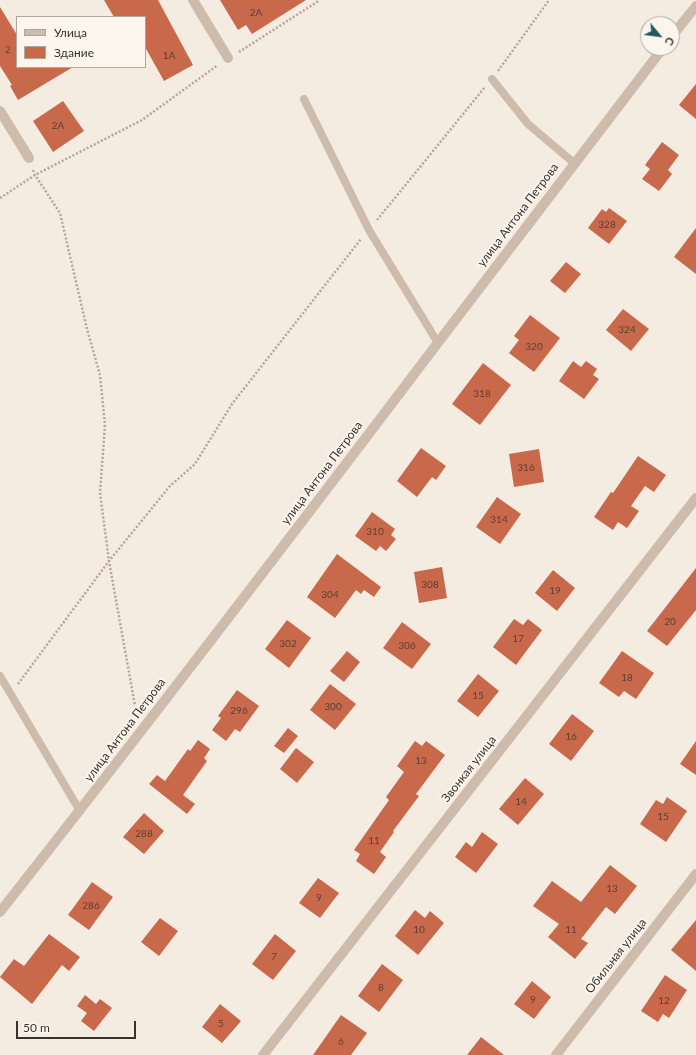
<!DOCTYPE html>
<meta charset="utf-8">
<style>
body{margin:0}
#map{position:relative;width:696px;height:1055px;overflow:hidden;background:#f4ebe1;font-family:Lato,sans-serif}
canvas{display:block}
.legend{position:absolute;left:16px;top:16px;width:130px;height:52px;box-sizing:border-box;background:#fbf5ee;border:1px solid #aea6a0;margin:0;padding:5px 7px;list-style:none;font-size:12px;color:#3b302b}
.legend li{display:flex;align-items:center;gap:8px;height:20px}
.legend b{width:20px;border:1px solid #aea6a0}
.north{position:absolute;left:640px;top:16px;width:40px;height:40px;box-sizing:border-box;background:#fbf5ee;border:1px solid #aea6a0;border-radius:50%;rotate:119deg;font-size:11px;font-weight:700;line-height:16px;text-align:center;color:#3b302b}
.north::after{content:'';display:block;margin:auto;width:14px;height:18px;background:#1f5a5e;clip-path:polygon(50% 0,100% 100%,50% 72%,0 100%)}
.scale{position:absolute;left:16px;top:1021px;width:120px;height:18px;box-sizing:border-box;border:2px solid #3b302b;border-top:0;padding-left:5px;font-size:12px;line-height:14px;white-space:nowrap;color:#3b302b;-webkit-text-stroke:3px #fbf5ee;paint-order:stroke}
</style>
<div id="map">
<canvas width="696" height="1055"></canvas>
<ul class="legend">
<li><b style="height:5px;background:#cdbbac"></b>Улица</li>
<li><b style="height:11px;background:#c8694b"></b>Здание</li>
</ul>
<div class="north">С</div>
<div class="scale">50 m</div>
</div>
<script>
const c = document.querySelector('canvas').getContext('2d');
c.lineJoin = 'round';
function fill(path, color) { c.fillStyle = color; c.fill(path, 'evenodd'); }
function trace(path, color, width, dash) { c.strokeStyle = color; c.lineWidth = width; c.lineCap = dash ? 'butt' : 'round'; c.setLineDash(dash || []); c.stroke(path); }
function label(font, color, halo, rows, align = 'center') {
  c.font = font + ' Lato,sans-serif'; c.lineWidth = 4; c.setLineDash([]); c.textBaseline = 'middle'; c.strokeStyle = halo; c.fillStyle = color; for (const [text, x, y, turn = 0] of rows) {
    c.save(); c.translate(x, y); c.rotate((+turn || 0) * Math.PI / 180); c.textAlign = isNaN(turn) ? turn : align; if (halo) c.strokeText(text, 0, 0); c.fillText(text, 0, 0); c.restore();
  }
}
const building = new Path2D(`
 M104,0H158L193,65L164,81L145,47V17H114Z
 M220,0H306L252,34L246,25L238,30Z
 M0,7L17,35V67H73L18,100L10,86L12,85L0,66Z
 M696,84V119L679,105Z
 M63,101L84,131L53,152L33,121Z
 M662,142L679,155L668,170L672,174L659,191L642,179L650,169L645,165Z
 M609,208L627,221L609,244L588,228L602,209L606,212Z
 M696,228V274L674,257Z
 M566,262L581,274L565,293L550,281Z
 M623,309L649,329L631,351L606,330Z
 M530,315L560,338L534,372L509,353L519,340L514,336Z
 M573,361L581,367L586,361L597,369L593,375L599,379L584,399L559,381Z
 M483,363L511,385L480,425L452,404Z
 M421,448L446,466L436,480L432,477L417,497L397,481Z
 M539,449L544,482L514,487L509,454Z
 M638,456L666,475L654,492L645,486L631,506L639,511L627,528L618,522L613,530L594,517L611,492L613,493Z
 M497,497L521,514L500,544L476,527Z
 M372,512L395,529L391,535L396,539L386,551L380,546L376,551L355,536Z
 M337,554L381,587L374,597L364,590L361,594L356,590L335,618L307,597Z
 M442,567L447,598L419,603L414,572Z
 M696,568V610L667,646L647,631Z
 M553,570L575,588L557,611L535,593Z
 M514,619L523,625L528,619L542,630L516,665L493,647Z
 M287,620L311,638L289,668L265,649Z
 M402,622L431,644L412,669L383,648Z
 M347,651L360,662L344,682L330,671Z
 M622,651L654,673L636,699L624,691L619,697L599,683Z
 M478,674L499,691L478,717L457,701Z
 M330,684L356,704L335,730L310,710Z
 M237,690L259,706L240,732L235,729L226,741L212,730L221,718L218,716Z
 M572,714L594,731L571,761L549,744Z
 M288,728L298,736L284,753L274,746Z
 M198,740L210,749L204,758L207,761L183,795L195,804L187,814L149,784L157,775L165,781L188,749L190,751Z
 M415,741L422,746L426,741L445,755L416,794L419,796L393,831L394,832L380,852L386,857L374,874L356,861L360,854L354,850L389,800L386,797L404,772L397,766Z
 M696,741V775L680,764Z
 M296,748L314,762L297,783L280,769Z
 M525,778L544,794L518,825L499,809Z
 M667,797L687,811L666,842L640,824L656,800L663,804Z
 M144,813L164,831L144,854L123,837Z
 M482,832L498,844L476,873L455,857L466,842L472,847Z
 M610,865L637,886L615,914L606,907L581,939L588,943L575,959L548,937L559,924L533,906L552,881L581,902Z
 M318,878L339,893L320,918L299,903Z
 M92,882L113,897L89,930L68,915Z
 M415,910L425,918L430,911L444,923L418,955L395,936Z
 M160,918L178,931L159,956L141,942Z
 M696,920V971L671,950Z
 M49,934L80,957L69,971L62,965L32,1004L0,977L14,959L24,966Z
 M275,934L296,951L273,980L252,964Z
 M382,964L403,980L379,1012L358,996Z
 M665,975L687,990L669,1018L663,1014L658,1022L641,1011Z
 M532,981L551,997L534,1019L514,1004Z
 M85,995L96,1004L100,999L112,1008L94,1031L81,1021L87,1013L77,1006Z
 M220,1004L241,1021L222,1043L202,1027Z
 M341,1015L367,1033L351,1055H313Z
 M481,1037L504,1055H467Z`);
const path = new Path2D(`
 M239,52L320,0
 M498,71L549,0
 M33,170L35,175L60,213L87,329L100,375L105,425L100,493L109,561L137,717
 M0,198L35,175L142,120L218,65
 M377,220L485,87
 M18,684L109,561L170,486L195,464L232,404L361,239`);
const lane = new Path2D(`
 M492,79L528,124L574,163
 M304,99L369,230L438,343
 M0,676L80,811`);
const street = new Path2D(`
 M193,0L228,58
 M672,36L696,6
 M0,111L29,158
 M0,912C148,724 293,534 437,344C512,245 587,146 663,48
 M263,1055L696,498
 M556,1055L696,874`);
const numberNames = [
 ["2А",256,13],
 ["2",8,50],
 ["1А",169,56],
 ["2А",58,126],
 ["328",607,225],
 ["324",627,330],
 ["320",534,347],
 ["318",482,394],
 ["316",526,468],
 ["314",499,520],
 ["310",375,532],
 ["308",430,585],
 ["19",555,591],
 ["304",330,595],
 ["20",670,622],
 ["17",518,639],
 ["302",288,644],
 ["306",407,646],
 ["18",627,678],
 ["15",478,696],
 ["300",333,707],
 ["296",239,711],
 ["16",571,737],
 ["13",421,761],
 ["14",521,802],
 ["15",663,817],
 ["288",144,834],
 ["11",374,841],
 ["13",612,889],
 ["9",319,898],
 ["286",91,906],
 ["10",419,930],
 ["11",571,930],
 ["7",274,957],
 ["8",381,988],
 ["9",533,1000],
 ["12",664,1001],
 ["5",221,1024],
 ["6",341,1042]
];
const streetNames = [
 ["улица Антона Петрова",518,215,-53],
 ["улица Антона Петрова",322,473,-53],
 ["улица Антона Петрова",125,730,-53],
 ["Звонкая улица",469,769,-52],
 ["Обильная улица",616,956,-52]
];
fill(building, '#c8694b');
trace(path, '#b9a596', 2.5, [2, 2]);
trace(lane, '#cdbbac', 8);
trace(street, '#cdbbac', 10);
label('10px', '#5e3e33', null, numberNames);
label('12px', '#3b302b', '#fbf5ee', streetNames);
</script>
